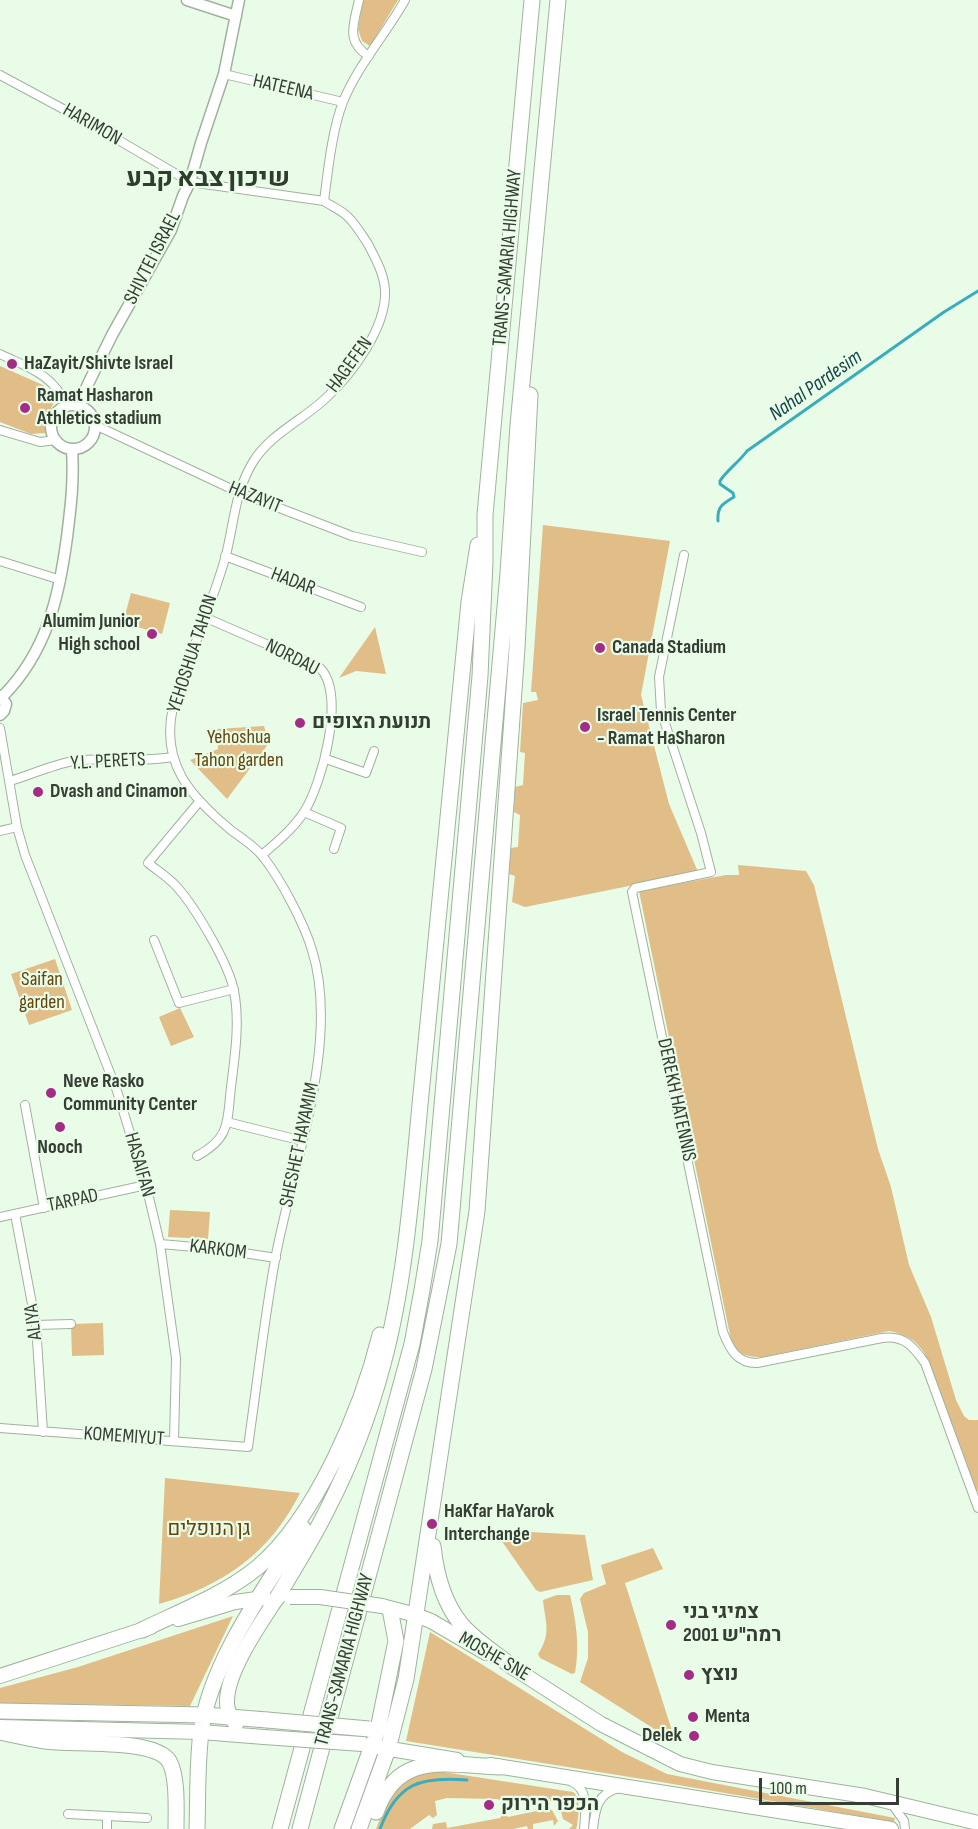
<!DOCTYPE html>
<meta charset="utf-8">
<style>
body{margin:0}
#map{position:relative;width:978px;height:1829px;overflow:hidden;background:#e8fce7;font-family:"Sofia Sans Condensed",sans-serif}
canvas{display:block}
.scale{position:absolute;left:759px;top:1778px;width:140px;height:27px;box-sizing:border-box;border:3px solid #353d35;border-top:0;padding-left:8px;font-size:18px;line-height:21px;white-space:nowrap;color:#353d35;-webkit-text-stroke:4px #e8fce7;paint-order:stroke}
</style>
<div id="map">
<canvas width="978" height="1829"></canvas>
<div class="scale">100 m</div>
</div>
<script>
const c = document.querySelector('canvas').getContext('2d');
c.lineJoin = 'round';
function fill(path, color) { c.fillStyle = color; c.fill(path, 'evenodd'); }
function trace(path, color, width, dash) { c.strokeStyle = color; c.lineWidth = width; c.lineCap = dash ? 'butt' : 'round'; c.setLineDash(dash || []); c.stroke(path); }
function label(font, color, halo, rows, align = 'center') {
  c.font = font + ' "Sofia Sans Condensed",Heebo,sans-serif'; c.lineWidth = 4.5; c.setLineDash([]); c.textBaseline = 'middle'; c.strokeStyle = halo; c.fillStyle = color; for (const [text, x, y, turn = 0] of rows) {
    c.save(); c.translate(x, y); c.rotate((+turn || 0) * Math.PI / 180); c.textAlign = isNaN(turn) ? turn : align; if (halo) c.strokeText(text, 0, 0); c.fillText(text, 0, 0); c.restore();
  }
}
const green = new Path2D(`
 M363,0H398L370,46L362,41L358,29Z
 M0,366L43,385L56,399L46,417V433L31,434L0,422Z
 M543,525L670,541L641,695L669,804L698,872L525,907L512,902L515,876L509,874L511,848L518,847L520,815L514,812L515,787L523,785L525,753L520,752L523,703L538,700L536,692H531Z
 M131,593L170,603L162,634L123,623Z
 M375,627L386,674L356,671L339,678Z
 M264,726L269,743L227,799L190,760L218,749L217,729Z
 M738,865L806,871L814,885L878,1149L891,1187L909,1265L931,1317L956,1400L964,1416L969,1420H978V1491L976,1492L925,1354C916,1340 906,1334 889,1331L763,1357C748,1357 737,1355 731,1340L639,891L726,875H739Z
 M55,959L72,1010L29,1025L11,974Z
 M180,1008L194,1037L171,1046L159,1017Z
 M170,1210L210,1212L208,1239L168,1237Z
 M103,1323L104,1355L72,1356L71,1324Z
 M165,1478L300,1493C270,1553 223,1586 159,1604Z
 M494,1530L585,1535L593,1580L540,1592L536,1590Z
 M653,1548L663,1569L625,1583L673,1734L671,1737H667L580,1682L588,1658V1632L580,1599L584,1593L606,1584L601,1565Z
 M557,1595H570C576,1621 580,1646 575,1673L572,1674L540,1658L538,1654C552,1633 545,1622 543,1600Z
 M233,1616L190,1706L0,1703V1688L78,1667Z
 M430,1632L622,1752L667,1774L895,1818L894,1822L661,1782L406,1741Z
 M437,1771L573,1792C582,1799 578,1815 577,1826L576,1829H569L573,1825L563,1819L561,1811L556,1802L540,1800L514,1803L497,1799L447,1798L435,1801L437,1815L433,1818L429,1815L410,1829H376C391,1791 394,1778 437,1771Z
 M546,1809L552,1810L558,1821L554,1826L553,1820L533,1824V1829H528L527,1826L513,1829H432L433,1824L446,1822L447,1828L500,1818L504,1813L508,1817Z`);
const stream = new Path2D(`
 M718,521C717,507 722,504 734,497L733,493L720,484V481C725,472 740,461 747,451L944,312L978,291
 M380,1829C397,1783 421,1776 467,1780`);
const minor = new Path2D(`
 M359,0C354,23 345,42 369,56
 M224,74L343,102
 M0,75L91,124L190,182L324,201
 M0,354C29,368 53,374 67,406
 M95,425L238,492L352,536L422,552
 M0,430L40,442L56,440
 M684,555L659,677L661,711L701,833L711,872L635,888L632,892L723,1332C730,1350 737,1363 757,1363L882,1338C904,1335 913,1346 925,1363L978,1508
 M225,556L361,607
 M0,561L61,580
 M204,617L319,667C347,692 322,784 304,812C293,829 277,842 262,855
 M0,728L17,827L25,855L117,1091L146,1185L160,1244L176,1358L174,1441
 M326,759L366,773L374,751
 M10,781C30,775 52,765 73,761C106,756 140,763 173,757
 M304,812L341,828L334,849
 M0,831L17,827
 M154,940L179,1003L234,989
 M25,1105L44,1208
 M227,1122L303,1141
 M197,1156C231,1138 227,1121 231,1087C235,1055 240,1022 234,991C229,964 195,907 177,887C169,878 158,871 148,863L199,802
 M15,1214L36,1325L43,1432
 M0,1217L146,1185
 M160,1244L218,1249L276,1258
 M36,1325L71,1324
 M0,1428L248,1447C257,1384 264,1321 275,1260C292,1167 341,1042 312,950C304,923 281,880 264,858C256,847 243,839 232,831C191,797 160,764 173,707C176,696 181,685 184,674C198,635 215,595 226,555C234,523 235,491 253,462C270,434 303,420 326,398C352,374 387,327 385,290C384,273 375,258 368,244C362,235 355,223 347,216C341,210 331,206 324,201C328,171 332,130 343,102C358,65 386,34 405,0
 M572,1782C590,1790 585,1812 584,1829
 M892,1804L904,1821L905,1829
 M68,1814L147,1818
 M107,1817V1829
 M593,1829C595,1810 597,1793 619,1788`);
const tertiary = new Path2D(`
 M187,0L236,16
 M51 427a22 22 0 1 1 44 0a22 22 0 1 1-44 0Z
 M79,406L88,384L112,335L171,230L183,196L190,182L201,143L224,74L239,0
 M0,696L6,704L4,711L0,715
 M2,697C47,652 59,597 67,537C71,505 74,481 72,449`);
const primary = new Path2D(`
 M382,1606L416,1615L431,1621L486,1653
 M178,1619L235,1602L264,1598
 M506,1663L601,1724L680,1764L712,1772L865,1796L978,1823
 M0,1676L151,1627
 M236,1725C232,1719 227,1711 227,1703C226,1672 260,1624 277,1598
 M0,1727L201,1732L264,1737
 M378,1747L457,1760
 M490,1765L891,1829`);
const motorway = new Path2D(`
 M433,1546C436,1574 443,1602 461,1624C475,1641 497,1654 514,1668
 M277,1598C294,1568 313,1539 328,1508C351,1463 370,1413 383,1364C407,1276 413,1174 422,1084C439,923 454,762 469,602L478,545
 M142,1630C181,1611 224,1595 258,1567C316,1518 362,1408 380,1335
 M0,1711L205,1715L267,1720
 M0,1732C15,1735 30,1739 45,1741C72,1745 154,1738 169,1761C178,1776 176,1811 176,1829
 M376,1812C398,1750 446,1765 500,1767
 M197,1829C198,1797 197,1764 201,1732C210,1662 266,1587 303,1528
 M280,1829L412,1344L422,1290L430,1241L480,676L485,562V515L532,0
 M300,1829L424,1369L449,1244L508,573L518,425L558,0
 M342,1829L378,1729L396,1641L390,1609
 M359,1829L388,1749L406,1679L477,1211L517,648L530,395`);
const primaryBridge = new Path2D(`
 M290,1597H320L382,1606
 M264,1737L362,1744`);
const motorwayBridge = new Path2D(`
 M267,1720L369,1729`);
const markers = [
 [12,364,6,"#a32d86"],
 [25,408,6,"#a32d86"],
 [152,634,6,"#a32d86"],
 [600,648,6,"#a32d86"],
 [300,723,6,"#a32d86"],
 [585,727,6,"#a32d86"],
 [38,792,6,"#a32d86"],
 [51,1093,6,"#a32d86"],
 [60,1127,6,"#a32d86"],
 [432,1524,6,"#a32d86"],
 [671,1625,6,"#a32d86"],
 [689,1675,6,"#a32d86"],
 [693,1717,6,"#a32d86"],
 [694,1736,6,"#a32d86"],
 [489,1805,6,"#a32d86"]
];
const streetNames = [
 ["HATEENA",283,88,13],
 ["HARIMON",92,125,30],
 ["SHIVTEI ISRAEL",153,258,-63],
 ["TRANS-SAMARIA HIGHWAY",508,258,-85],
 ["HAGEFEN",350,365,-54],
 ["HAZAYIT",255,498,22],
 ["HADAR",293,582,21],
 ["YEHOSHUA TAHON",193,654,-72],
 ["NORDAU",292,658,27],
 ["Y.L. PERETS",108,762,-3],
 ["DEREKH HATENNIS",676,1100,78],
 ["SHESHET HAYAMIM",300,1145,-78],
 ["HASAIFAN",139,1165,74],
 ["TARPAD",73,1201,-12],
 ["KARKOM",218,1250,7],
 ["ALIYA",34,1322,-97],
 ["KOMEMIYUT",124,1437,4],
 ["MOSHE SNE",494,1657,30],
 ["TRANS-SAMARIA HIGHWAY",345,1660,-75]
];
const poiNames = [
 ["HaZayit/Shivte Israel",24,364],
 ["Ramat Hasharon",37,396],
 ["Athletics stadium",37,419],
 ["Alumim Junior",140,622,"right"],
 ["High school",140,645,"right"],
 ["Canada Stadium",612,648],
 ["Israel Tennis Center",597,716],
 ["- Ramat HaSharon",597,739],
 ["תנועת הצופים",312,723],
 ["Dvash and Cinamon",50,792],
 ["Neve Rasko",63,1082],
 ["Community Center",63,1105],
 ["Nooch",60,1148,"center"],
 ["HaKfar HaYarok",444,1512],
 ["Interchange",444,1535],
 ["צמיגי בני",683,1613],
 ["2001 רמה\"ש",683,1636],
 ["נוצץ",701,1675],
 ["Menta",705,1717],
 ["Delek",682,1736,"right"],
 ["הכפר הירוק",501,1805]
];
const parkNames = [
 ["Yehoshua",239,738],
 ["Tahon garden",239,761],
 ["Saifan",42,980],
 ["garden",42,1003],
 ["גן הנופלים",209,1530]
];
const waterNames = [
 ["Nahal Pardesim",816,386,-35]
];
const districtNames = [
 ["שיכון צבא קבע",208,179]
];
fill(green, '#e1bd87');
trace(stream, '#3aadbd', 3);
trace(minor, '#a0b29e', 10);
trace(tertiary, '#a0b29e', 13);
trace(primary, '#a0b29e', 16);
trace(motorway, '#a0b29e', 17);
trace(minor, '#fff', 8);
trace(tertiary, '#fff', 10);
trace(primary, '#fff', 14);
trace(motorway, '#fff', 15);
trace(primaryBridge, '#a0b29e', 16, []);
trace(motorwayBridge, '#a0b29e', 17, []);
trace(primaryBridge, '#fff', 14);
trace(motorwayBridge, '#fff', 15);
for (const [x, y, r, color] of markers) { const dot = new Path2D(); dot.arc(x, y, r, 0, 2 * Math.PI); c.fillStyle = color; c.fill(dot); trace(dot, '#e8fce7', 2); }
label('20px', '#353d35', '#e8fce7', streetNames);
label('bold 20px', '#353d35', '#e8fce7', poiNames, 'left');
label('20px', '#62440c', '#e8fce7', parkNames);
label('italic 21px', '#14454c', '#e8fce7', waterNames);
label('bold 26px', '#2e3d2d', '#e8fce7', districtNames);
</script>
